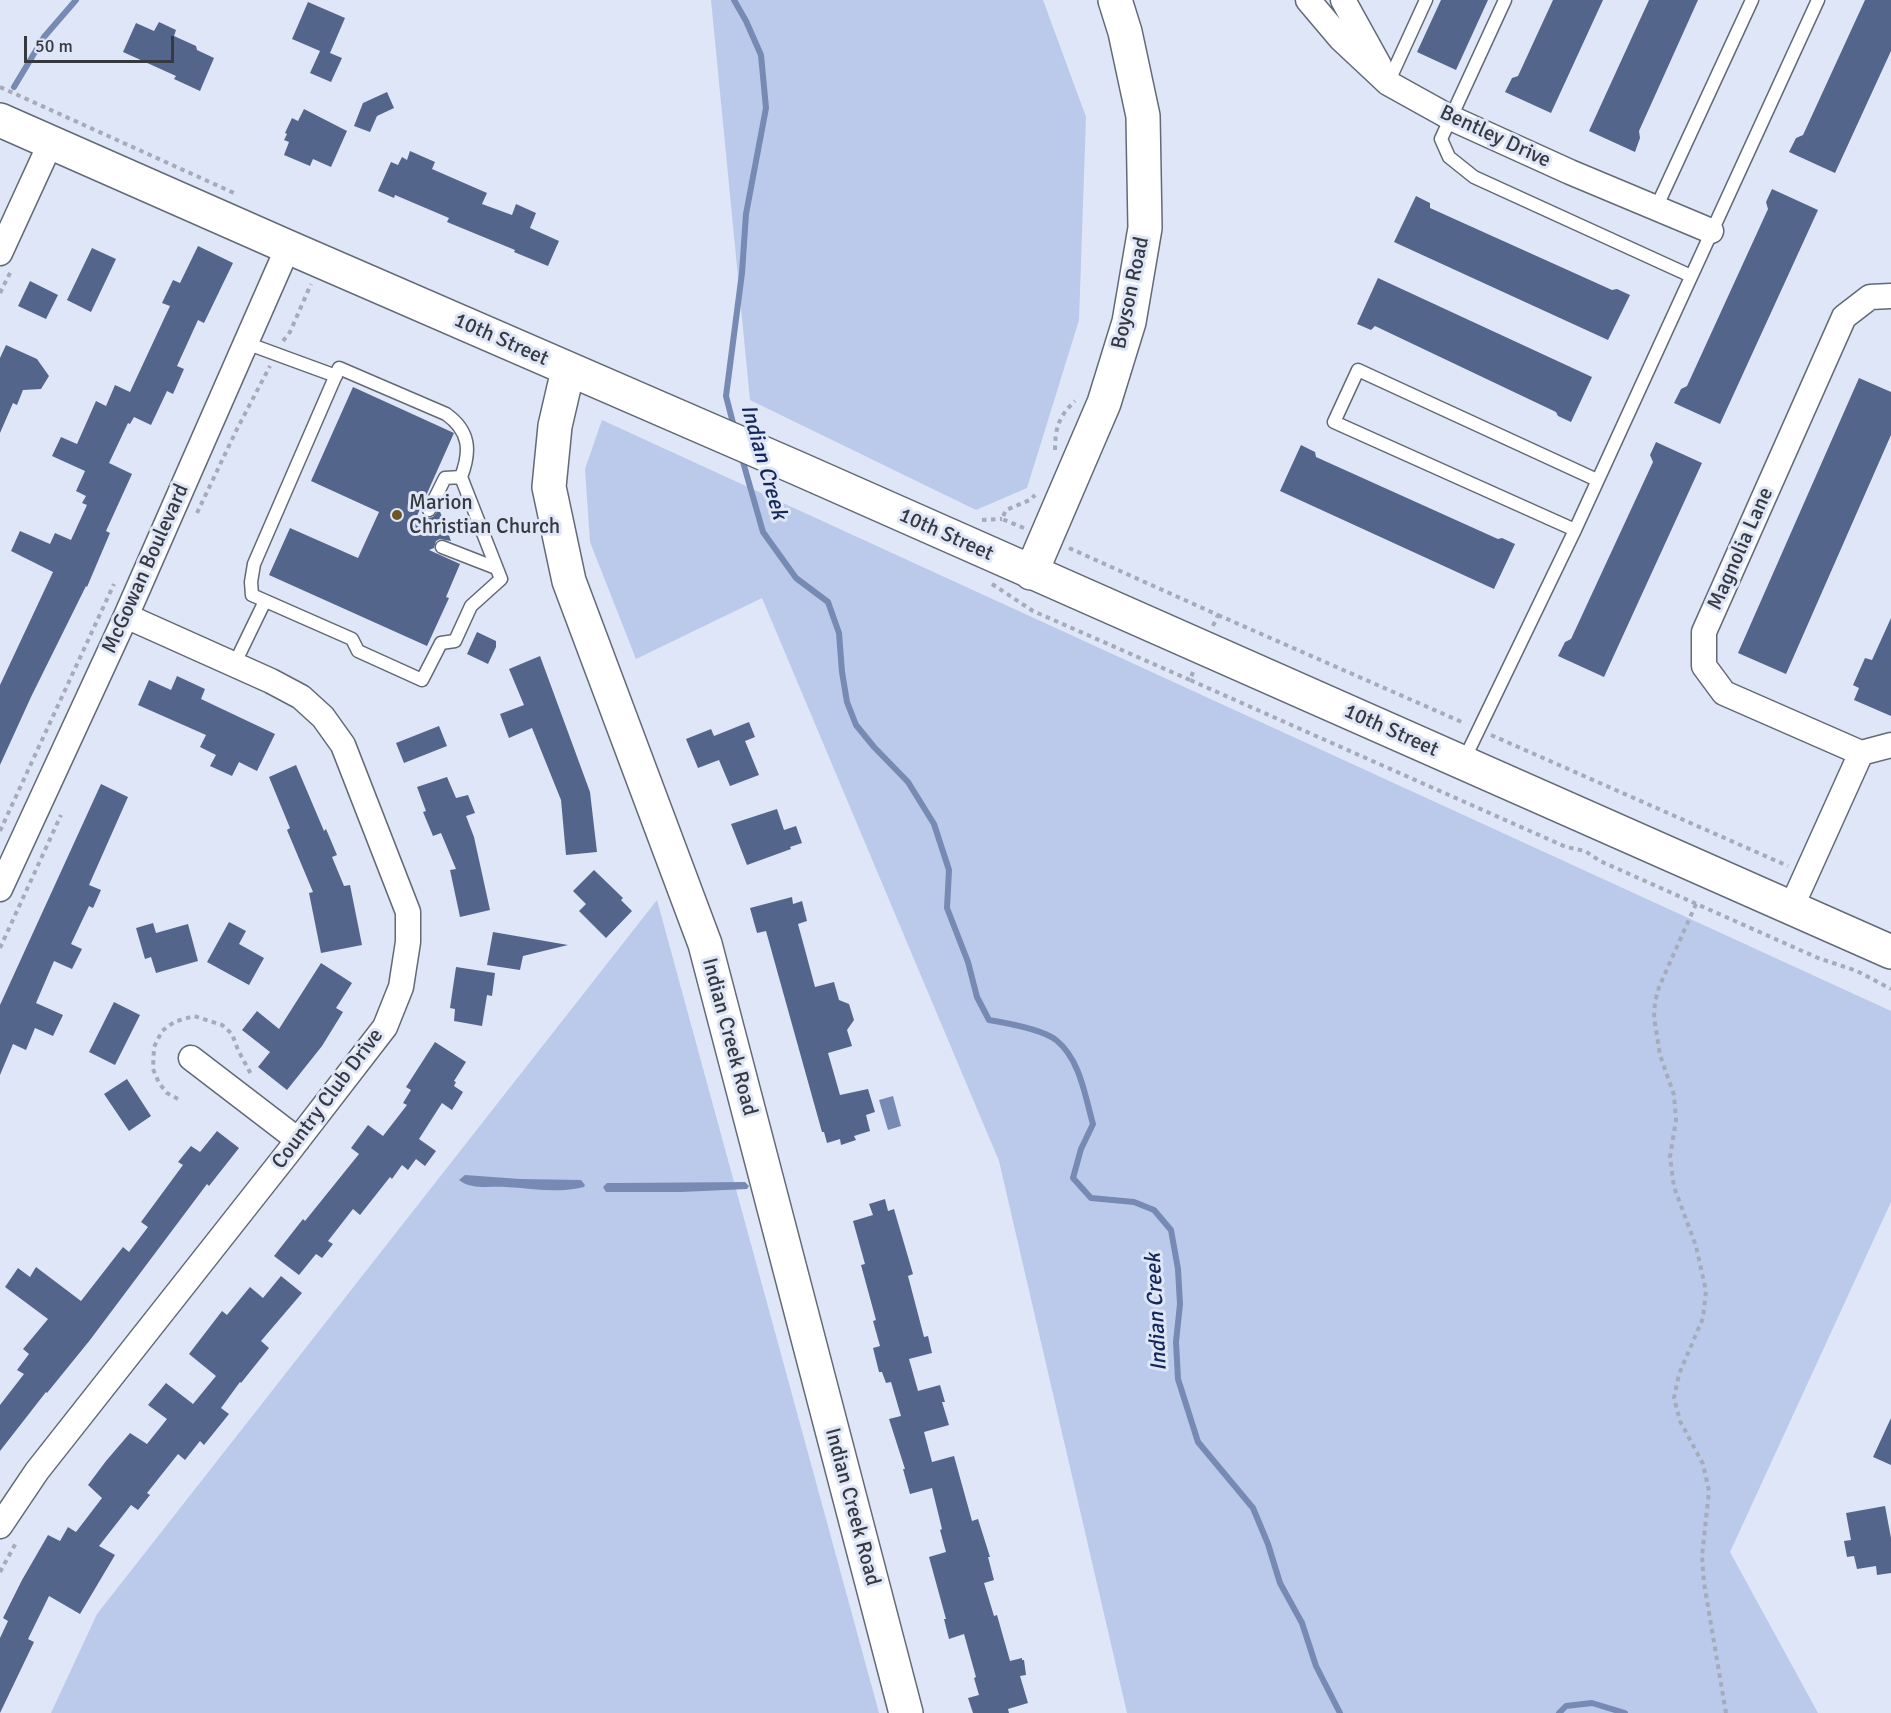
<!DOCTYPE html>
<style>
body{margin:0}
#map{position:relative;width:1891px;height:1713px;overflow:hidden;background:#dee6f7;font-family:Signika,sans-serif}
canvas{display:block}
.scale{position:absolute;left:24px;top:36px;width:150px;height:27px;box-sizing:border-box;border:3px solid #36393f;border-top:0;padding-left:8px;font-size:18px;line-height:21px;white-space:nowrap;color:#36393f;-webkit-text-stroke:4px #dee6f7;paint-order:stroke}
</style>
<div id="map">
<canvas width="1891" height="1713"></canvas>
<div class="scale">50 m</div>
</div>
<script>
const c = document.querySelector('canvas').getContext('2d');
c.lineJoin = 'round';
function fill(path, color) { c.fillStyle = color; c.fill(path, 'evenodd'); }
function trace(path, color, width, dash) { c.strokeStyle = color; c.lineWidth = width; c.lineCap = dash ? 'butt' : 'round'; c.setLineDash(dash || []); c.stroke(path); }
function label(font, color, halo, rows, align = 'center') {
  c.font = font + ' Signika,sans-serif'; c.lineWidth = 6; c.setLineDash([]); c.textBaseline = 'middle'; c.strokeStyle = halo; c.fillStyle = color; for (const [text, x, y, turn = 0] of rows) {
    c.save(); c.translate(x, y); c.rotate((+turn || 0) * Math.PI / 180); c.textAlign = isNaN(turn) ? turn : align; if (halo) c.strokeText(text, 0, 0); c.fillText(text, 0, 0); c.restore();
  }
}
const green = new Path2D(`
 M711,0H1043L1086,117L1079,320L1027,488L976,510L750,400Z
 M602,420L1891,1011V1202L1730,1552L1818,1713H1127L999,1161L762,598L636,659L590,542L585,469Z
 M657,900L879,1713H51L97,1614Z`);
const water = new Path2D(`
 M893,1096L901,1126L888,1130L879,1100Z
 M465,1175L520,1179L581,1180L585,1185L584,1187C557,1194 532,1188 505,1187C491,1186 471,1190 459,1180Z
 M745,1182L749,1186L747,1189L681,1192H606L603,1187L607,1183H619Z`);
const stream = new Path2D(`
 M734,0L746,21L761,55L766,108L746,214L742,273L726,396L734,427
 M14,87L44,37L76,0
 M741,455L763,532L796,578L828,602L839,633L842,672L847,702L856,725L874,747L908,782L934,824L949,870L947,908L968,962L977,997L989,1020C1007,1023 1042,1029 1056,1040C1080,1059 1085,1096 1093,1124L1081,1149L1073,1178L1091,1198L1134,1202L1154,1210L1171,1230L1178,1269L1180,1304L1176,1342L1178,1379L1198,1442L1253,1508L1268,1544L1280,1583L1302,1623L1316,1666L1340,1713
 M1559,1713L1566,1706L1592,1703L1625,1713`);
const building = new Path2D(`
 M1441,0H1488L1456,70L1417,52Z
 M1553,0H1603L1551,113L1505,92L1512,78L1518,76Z
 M1649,0H1698L1639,131L1640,138L1635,152L1589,131Z
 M1865,0H1891V51L1835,173L1789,152L1796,138L1803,135Z
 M308,2L345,18L330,53L342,58L331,82L310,73L320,51L292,39Z
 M159,22L176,30L174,36L196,46L197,50L214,58L200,91L174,79L176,76L123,52L136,23L154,31Z
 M387,92L394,108L377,116L370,132L354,126L363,103Z
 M304,109L347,131L331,167L313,159L310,166L284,155L289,142L284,140L287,134L285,133L292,118L298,121Z
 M410,151L435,162L432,169L487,193L482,204L512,215L516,204L536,213L530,228L559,241L548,266L514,252L515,250L447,222L449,218L395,195L394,198L378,191L391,162L398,165L402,157L407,160Z
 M1772,189L1818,210L1720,424L1674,403L1681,389L1687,386L1768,209L1766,202Z
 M1416,196L1430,203V208L1612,290L1617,289L1630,295L1608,340L1394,242Z
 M198,246L233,263L204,323L198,320L177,366L184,369L173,394L167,391L151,425L134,417L130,424L128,423L109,463L132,474L106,531L110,533L87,587L86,586L31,697L0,765V685L53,572L11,551L20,531L50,544L55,533L71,540L87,505L82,503L86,496L76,491L85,471L52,456L61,437L77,444L96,401L106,406L115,385L130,392L170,306L162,303L173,280L180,283Z
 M92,248L116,259L91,312L67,300Z
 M1378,278L1592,377L1571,422L1558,416L1556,412L1375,326L1371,330L1357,324Z
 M30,281L58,295L46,319L18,306Z
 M6,345L37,359L49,376L41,389L23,390L17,405L13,403L0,433V358Z
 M1859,378L1891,392V435L1786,674L1738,653Z
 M353,387L454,433L416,518L423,515L429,518L433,517L439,509L451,541L440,539L436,541L434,548L429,550L460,564L446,597L449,598L427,646L269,575L290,528L358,558L379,512L311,481Z
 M1656,442L1702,463L1604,677L1558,656L1565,642L1571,639L1653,462L1650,455Z
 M1301,445L1315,452L1316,457L1498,539L1502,538L1515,544L1494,589L1280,491Z
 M1891,618V716L1854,700L1859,688L1853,685L1865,658L1872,660Z
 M477,632L496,641V647L488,664L467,654Z
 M540,656L590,792L597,852L566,855L561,800L532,728L509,738L500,714L524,705L509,669Z
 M177,676L205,689L201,699L275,734L257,771L239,762L232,776L210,766L216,755L200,747L206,735L138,705L149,680L171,690Z
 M749,722L755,737L745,741L759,775L730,786L719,760L698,768L686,739L711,729L714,736Z
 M439,726L447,746L404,763L396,743Z
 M296,765L324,831L326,829L337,855L332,857L344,886L350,885L362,945L321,953L309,893L313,892L287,830L290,828L269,777Z
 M447,777L456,798L468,795L475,813L466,816L474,837L490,910L460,917L450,870L456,869L441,833L433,836L423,812L426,811L417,787Z
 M101,784L128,797L89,885L101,890L93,908L89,906L71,944L82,949L72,969L54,961L36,1003L63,1015L53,1036L35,1028L26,1050L13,1044L0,1075V1005Z
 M777,809L784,830L796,826L802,843L790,847L791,849L747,865L731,824Z
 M594,870L623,898L621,900L632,911L606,938L579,911L586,904L573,891Z
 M792,897L793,904L802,901L807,921L798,924L815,987L834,982L839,1000L849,1004L854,1020L847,1030L852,1046L828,1053L840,1095L868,1089L875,1112L866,1115L870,1131L854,1136L856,1140L841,1145L840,1139L827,1143L824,1132H822L766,931L757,933L750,908Z
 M229,922L246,931L239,944L264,958L249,985L207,962Z
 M153,923L156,933L188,924L198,961L156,973L151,957L145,959L136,928Z
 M493,932L568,945L523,956L520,970L487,965Z
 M321,963L352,983L336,1008L343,1012L322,1046L287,1090L258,1067L270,1052L242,1030L257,1011L279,1029Z
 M456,967L495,973L492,996L487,995L482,1026L454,1021L455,1009L450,1008Z
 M114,1002L140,1015L115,1065L89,1052Z
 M435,1042L466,1062L454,1081L456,1082L454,1086L463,1092L452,1110L442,1103L419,1139L436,1151L425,1166L416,1159L408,1170L402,1165L392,1179L390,1177L360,1215L353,1209L328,1241L333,1244L322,1258L316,1254L299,1275L274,1256L303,1219L305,1221L359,1154L351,1148L368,1125L383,1136L407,1105L403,1103L411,1090L406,1087Z
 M127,1079L151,1116L129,1131L104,1094Z
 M217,1131L239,1148L209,1186L207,1184L90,1340L47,1393L46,1392L0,1451V1405L24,1374L17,1370L29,1354L23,1349L48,1319L5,1287L18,1268L30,1277L36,1267L81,1301L123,1247L129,1252L148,1227L141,1222L183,1165L178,1162L191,1146L200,1152Z
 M885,1199L888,1211L894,1209L913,1274L908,1276L924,1337L928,1336L932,1353L909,1359L918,1391L940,1385L945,1402H942L949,1425L924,1432L932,1462L954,1456L972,1521L978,1519L990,1557H988L994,1580L984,1583L994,1616L997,1615L1010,1661L1022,1658V1660H1024L1026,1675L1020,1676L1028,1703L1008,1709L1009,1713H973L968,1698L979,1695L974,1678L976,1677L964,1634L949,1639L944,1619H946L929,1557L946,1552L940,1530L942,1529L932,1488L910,1494L903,1469H905L889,1419L901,1416L891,1382L886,1383L882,1372H879L873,1348L880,1346L873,1321L876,1320L861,1265L865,1264L853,1221L873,1215L869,1204Z
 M281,1276L302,1293L261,1341L269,1348L241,1383L240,1382L221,1408L229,1414L204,1445L200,1441L185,1460L178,1454L147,1493L150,1495L138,1510L131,1505L99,1546L115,1555L80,1614L49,1596L28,1639L34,1642L0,1713V1638L8,1621L3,1618L22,1580L48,1535L60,1541L68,1527L76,1532L102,1498L88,1485L106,1461L130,1433L147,1444L167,1419L148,1405L166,1383L193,1404L216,1376L189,1354L222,1311L227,1315L250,1287L263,1298Z
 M1891,1418V1465L1873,1457Z
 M1885,1506L1891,1538V1573L1877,1575L1876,1566L1857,1569L1854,1556L1847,1557L1844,1541L1851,1540L1846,1513Z`);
const path = new Path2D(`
 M0,87L234,193
 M0,293L11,271
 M283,341L290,332L311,284
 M1055,450C1055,428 1059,416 1075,401
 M197,513L237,429L270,366
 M982,520L1002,519
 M1024,528L1002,519L1006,510L1030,500L1035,495
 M1069,548L1218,615L1213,626
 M992,584L1033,611L1190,680
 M1218,615L1464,723
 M1193,672L1190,680L1566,847L1585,851L1600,861L1818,958L1857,971L1891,989
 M1491,735L1788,866
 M0,831L114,584
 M1696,904L1659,987L1655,1002L1654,1017L1660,1055L1674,1095L1676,1120L1670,1157L1674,1187L1696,1246L1706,1291L1703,1318L1679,1374L1674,1398L1680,1421L1703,1464L1709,1491L1702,1556L1704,1583L1726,1713
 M0,948L61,815
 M178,1099L167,1093L159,1083L153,1069L154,1047L162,1031L174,1022L194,1016L222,1025L232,1034L238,1050L252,1076
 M0,1572L17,1541`);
const lane = new Path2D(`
 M1505,0L1441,139L1449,157L1474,177L1691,276
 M1388,83L1426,0
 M1656,208L1752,0
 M246,343L336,376
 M339,368L446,414C470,431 471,451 461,477L501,579L471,606L455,641L441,643L422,680L358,651L352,639L252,595L251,582L254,564Z
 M429,510L445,478L461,477
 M1575,530L1334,422L1358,370L1597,480
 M442,547L496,568
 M234,665L265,601
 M1464,760L1575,530L1818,0`);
const street = new Path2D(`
 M1308,0L1341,39L1388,83L1451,118L1570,172L1711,231
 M1343,0L1379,65
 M0,253L51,142
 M1891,296L1870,297L1844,317L1704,632V666L1724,693L1861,753L1891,745
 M0,889L126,616L288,247
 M1791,908L1861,753
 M191,1058L298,1140
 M0,1526L37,1471L287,1154L385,1027L401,987L408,942V912L343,745L323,717L301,697L271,681L126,616`);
const secondary = new Path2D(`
 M0,120L288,247L797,468L1891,952
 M568,370L555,426L549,487L569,581L705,944L906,1713
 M1031,573L1104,403L1129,322L1145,228L1143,116L1125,32L1115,0`);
const markers = [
 [397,515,6,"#6d5626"]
];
const streetNames = [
 ["Bentley Drive",1495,137,25],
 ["Boyson Road",1131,293,-78],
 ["10th Street",501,340,24],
 ["10th Street",946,535,24],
 ["Magnolia Lane",1741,549,-66],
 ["McGowan Boulevard",146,569,-66],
 ["10th Street",1391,731,24],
 ["Indian Creek Road",729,1037,75],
 ["Country Club Drive",328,1099,-53],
 ["Indian Creek Road",852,1507,75]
];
const poiNames = [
 ["Marion",409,503],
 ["Christian Church",409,527]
];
const waterNames = [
 ["Indian Creek",763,462,74],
 ["Indian Creek",1157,1312,-93]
];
fill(green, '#bbcaea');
fill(water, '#778ab3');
trace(stream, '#778ab3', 6);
fill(building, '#54658c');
trace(lane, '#626977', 15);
trace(street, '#626977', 27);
trace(secondary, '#626977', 36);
trace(path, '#a5abb9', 4, [4.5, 4.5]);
trace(lane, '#fff', 12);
trace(street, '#fff', 24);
trace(secondary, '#fff', 33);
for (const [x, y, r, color] of markers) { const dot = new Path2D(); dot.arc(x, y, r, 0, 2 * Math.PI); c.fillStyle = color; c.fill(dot); trace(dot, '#dee6f7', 2); }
label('21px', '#36393f', '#dee6f7', streetNames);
label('21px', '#36393f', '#dee6f7', poiNames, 'left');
label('italic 22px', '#14275a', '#dee6f7', waterNames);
</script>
